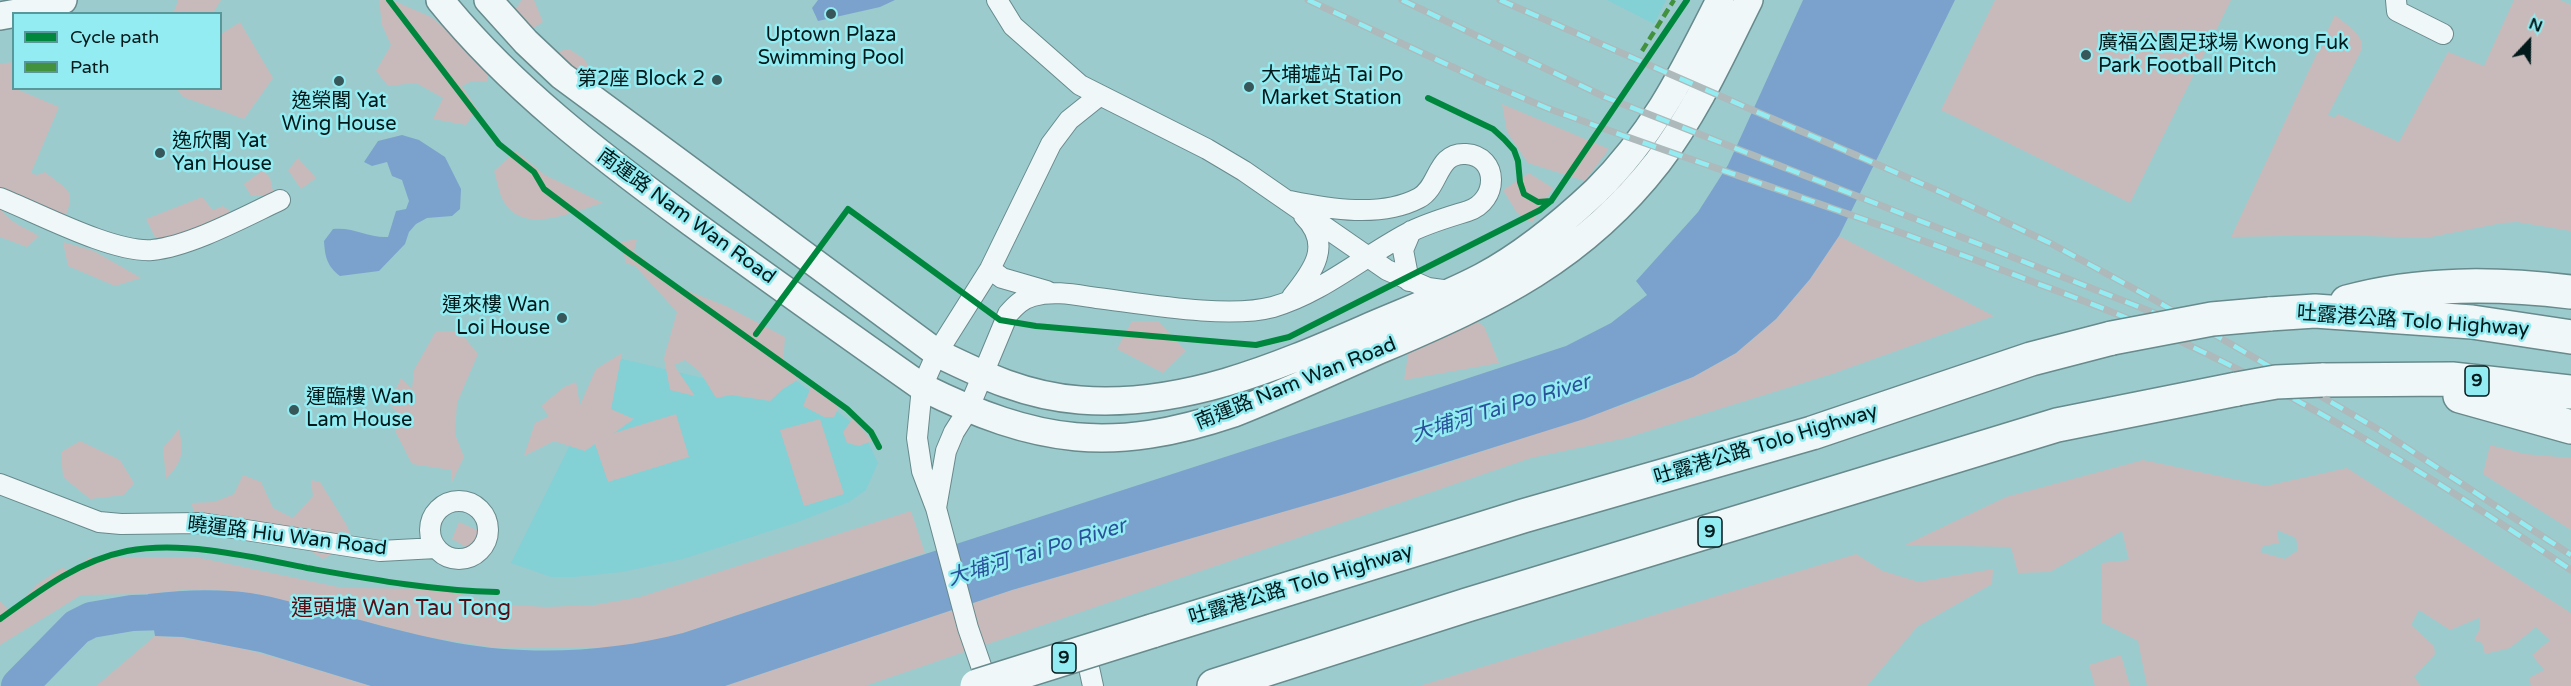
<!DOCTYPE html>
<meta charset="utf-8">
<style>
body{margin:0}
#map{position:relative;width:2571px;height:686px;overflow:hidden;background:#9ccbce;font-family:"Varela Round",sans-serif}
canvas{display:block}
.legend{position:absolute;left:12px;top:12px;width:210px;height:78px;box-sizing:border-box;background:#93ecf1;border:2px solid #58989b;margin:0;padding:8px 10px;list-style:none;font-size:18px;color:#00191b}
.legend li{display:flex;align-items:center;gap:12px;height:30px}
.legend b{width:30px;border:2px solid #58989b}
.north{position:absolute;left:2499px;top:12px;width:60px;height:60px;-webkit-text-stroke:4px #93ecf1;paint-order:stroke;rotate:22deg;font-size:16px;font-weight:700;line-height:24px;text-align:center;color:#00191b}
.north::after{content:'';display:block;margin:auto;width:21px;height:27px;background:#00191b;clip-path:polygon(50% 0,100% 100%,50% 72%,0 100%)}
</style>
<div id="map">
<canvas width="2571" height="686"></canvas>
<ul class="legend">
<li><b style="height:8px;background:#00873e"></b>Cycle path</li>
<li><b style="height:8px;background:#42913c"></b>Path</li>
</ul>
<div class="north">N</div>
</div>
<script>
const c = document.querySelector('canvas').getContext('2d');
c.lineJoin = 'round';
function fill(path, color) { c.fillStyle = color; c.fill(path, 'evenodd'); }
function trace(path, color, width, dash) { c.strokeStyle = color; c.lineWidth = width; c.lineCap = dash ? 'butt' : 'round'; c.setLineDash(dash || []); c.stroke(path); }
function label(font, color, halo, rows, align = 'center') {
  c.font = font + ' "Varela Round","Noto Sans TC",sans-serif'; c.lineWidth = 5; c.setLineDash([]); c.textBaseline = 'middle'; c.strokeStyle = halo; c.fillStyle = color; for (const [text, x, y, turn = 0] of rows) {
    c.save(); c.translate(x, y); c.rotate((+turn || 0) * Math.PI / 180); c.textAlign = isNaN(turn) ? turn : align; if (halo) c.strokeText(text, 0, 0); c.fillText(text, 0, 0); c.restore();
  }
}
const built = new Path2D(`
 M1607,0H1666L1654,24Z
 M614,357L745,388L770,361L863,431L878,463L866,490L849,502L798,522L683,559L622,572L574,577H551L511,563Z`);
const green = new Path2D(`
 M178,0H221L213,13H166L175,10Z
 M379,0H392L431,17L464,43L487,67L488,81H472L462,86L477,109L466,125L433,119L443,98L416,83L388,86L376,71L391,45L382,25Z
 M522,0H534L543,22L525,33L512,13Z
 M1995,0H2231L2130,203L1941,110Z
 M2514,0H2560L2571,5V231L2517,222L2502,223L2426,238L2336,235L2231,237L2335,15C2345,24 2364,34 2362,49L2328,115L2335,118L2338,114L2399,142L2448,52L2484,66Z
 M240,22L273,78L244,119L183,97L177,89L220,88L221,34Z
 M569,49L583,58L595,74L589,81L551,53Z
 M13,62L14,88L59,107L31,173L37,175L45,172C69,192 77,189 64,220L0,189V64Z
 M1502,104L1609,149L1585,181L1528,163L1507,132Z
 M516,151L545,175L603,203C574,211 524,236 504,202C499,194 497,180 494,171Z
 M298,158L316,178L301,189L288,170Z
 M263,170L270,178L274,195L251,196L244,184Z
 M1529,173L1553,188L1532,223L1517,213L1503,190Z
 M202,197L213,210L223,206L237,216L198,243L155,237L146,219Z
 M0,208C11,224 23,226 39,236L27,247L0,237Z
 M1839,236L1994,316L1832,374L1626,438L1531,458L865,686H725L1012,590L1419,472L1637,400L1693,377L1736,353L1776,319L1810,279Z
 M637,239L634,251L673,285L726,306L785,337L783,365L799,379L783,389L770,401L731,395L716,398L700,372L685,360L674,365L695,396L670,390L664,358L677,312L635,266L626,263L621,242Z
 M63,242L94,251L141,278L115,286L68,266Z
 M1469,317L1484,326L1499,363L1404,380L1412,330Z
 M1132,321H1158L1186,351L1163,373L1117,349Z
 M436,331H459L478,354L457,403L455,434L464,457L451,484V470L412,464L395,431L399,415L389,404L401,378L412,389L414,370Z
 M622,353L611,409L634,419L614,433L676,414L689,457L608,482L595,444L585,451L554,441L524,456L535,423L549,416L541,406L564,387L576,382L580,405L596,369Z
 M811,387L839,407L834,417H824L803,406Z
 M853,418L872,441L859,446L847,443L843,432Z
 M820,419L844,494L804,506L780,430Z
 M179,429C184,453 183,461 166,479L163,448Z
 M80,441L120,460L134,483L124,495L90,499L63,477L61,452Z
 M2490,445L2525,454L2571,458V530L2483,474Z
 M2143,460L2266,486L2347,468L2571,613V686H2531L2529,678L2544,670L2532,655L2550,640L2536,627L2510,648L2485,654L2482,643L2474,640L2480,628L2479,618L2450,630L2419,610L2411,625L2434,646L2435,654L2414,677L2421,686H2147L2138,641L2101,622L2102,563L2129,560L2122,531L2050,572L2018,573L2011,547L1905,545L2006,497ZM2277,530L2296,538L2298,550L2285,559L2260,552L2263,546L2279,543Z
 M243,475L261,482L273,508L293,518L313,496L311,480L320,482L346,524L354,542L323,559L290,538L199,524L191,503L214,502L234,494Z
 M911,511L925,553L683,633L646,643L610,648H497L426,637L267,596L232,591L191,589L148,594L81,595L0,645V601L11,613L37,584L62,568L74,571L89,557H196L343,588L443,589L495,604L546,607L595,605L640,597Z
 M459,522L477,530L490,548L483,557L452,539Z
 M1856,554L1883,571L1919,582L1993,569L1992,584L1917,627L1867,686H1419Z
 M155,636C230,639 299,665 371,686H96Z
 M2121,655L2130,686H2095L2089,665Z`);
const water = new Path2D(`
 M818,0H895L880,7L818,21L812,8Z
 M1803,0H1955L1839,236L1810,279L1776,319L1736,353L1693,377L1584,419L1345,494L1012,590L725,686H371L260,652L183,637L155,636L148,594C176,591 202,589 230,591C257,592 284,600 310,607C359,619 407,634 457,643C531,656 610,652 683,633C977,536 1272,443 1566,346L1611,323L1647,295L1636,281L1698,212L1728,165Z
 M402,135L419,140L445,157L461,189L460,209L452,216L427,218L416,224L409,232L405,244L379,271L340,276C327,266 325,257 324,241L333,229C355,227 368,238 388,237L396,211L406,209L409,201L402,180L392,176L387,162L372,166L364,162L378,141Z`);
const river = new Path2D(`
 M19,686L77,627L91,620L132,613L198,611`);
const street = new Path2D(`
 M997,0L1013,26L1080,85L1207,149L1244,171L1387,270L1428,288L1450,291
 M2396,0L2397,11L2443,34
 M0,198C38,213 113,253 152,250C191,246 244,217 280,200
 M990,269L1002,278L1047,291
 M1409,281L1403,250L1411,231
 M1292,297C1313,271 1333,245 1304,216
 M0,484L99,522L121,524L201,523L380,551L436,548
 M430 530a29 29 0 1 1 58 0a29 29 0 1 1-58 0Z
 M936,508L946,451L954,432L968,410L1008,314C1016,305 1022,299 1033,296C1054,290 1076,295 1097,298C1145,304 1228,319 1273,307C1322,293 1364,256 1408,233C1427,223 1449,217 1468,211C1499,201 1499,156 1466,154C1436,152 1440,187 1419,198C1381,218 1329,209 1290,201
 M1068,658L1088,663L1093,686
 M988,686L968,628L936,508L922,471L917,438L922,387L937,353L990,269L1051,144L1069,120L1099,96`);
const secondary = new Path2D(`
 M440,0C511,88 601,156 692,223C768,278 845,333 922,387C1037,444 1112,454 1234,413C1285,393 1334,370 1384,348C1494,301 1583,259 1658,162C1696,112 1721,56 1749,0
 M488,0L526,42L562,76L937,353C984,376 1026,396 1080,400C1180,408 1275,368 1364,329C1403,312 1444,297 1482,277C1523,255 1562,223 1596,191C1654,134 1684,71 1720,0
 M0,16L28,11L63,0`);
const highway = new Path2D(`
 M2347,302C2420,282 2496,283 2571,292
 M2269,314L2315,311L2472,322L2571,337
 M2322,380L2452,379L2571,392
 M2460,396L2571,427
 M1152,631L1523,516L1812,433L2031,359L2112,338
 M1214,686L1467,605L2057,425L2237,389`);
const rail = new Path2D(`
 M1308,0L1485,82L1547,108C1707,167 1869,218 2028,280C2079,299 2131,318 2180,341C2318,406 2445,485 2571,570
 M1402,0L1605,97L2180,323
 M1500,0L1943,193L2050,243L2153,299L2381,431L2571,555`);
const highwayBridge = new Path2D(`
 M2112,338L2212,319L2269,314
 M2237,389L2276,382L2322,380
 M977,686L1152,631`);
const quiet = new Path2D(`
 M1642,51L1674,0`);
const cycleway = new Path2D(`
 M389,0L499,144L534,172L544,189L626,251L847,409L871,432L879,447
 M1428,98L1493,129L1504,139L1514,150L1518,161L1520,182L1524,194L1538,202L1551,201
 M756,334L848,209L1000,320L1036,326L1256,345L1289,337L1540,210L1551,201L1687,0
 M0,619C40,590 78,561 127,551C182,540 253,557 307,568C369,579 434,591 497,592`);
const markers = [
 [831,14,6,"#37575a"],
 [2086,55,6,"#37575a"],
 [717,80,6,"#37575a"],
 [339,81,6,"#37575a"],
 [1249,87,6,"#37575a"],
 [160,153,6,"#37575a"],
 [562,318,6,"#37575a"],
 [294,410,6,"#37575a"]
];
const shields = [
 [2477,381,24],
 [1710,532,24],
 [1064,658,24]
];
const shieldNames = [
 ["9",2477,381],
 ["9",1710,532],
 ["9",1064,658]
];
const poiNames = [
 ["Uptown Plaza",831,36,"center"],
 ["Swimming Pool",831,59,"center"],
 ["廣福公園足球場 Kwong Fuk",2098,44],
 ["Park Football Pitch",2098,67],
 ["大埔墟站 Tai Po",1261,76],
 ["Market Station",1261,99],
 ["第2座 Block 2",705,80,"right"],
 ["逸榮閣 Yat",339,102,"center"],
 ["Wing House",339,125,"center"],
 ["逸欣閣 Yat",172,142],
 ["Yan House",172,165],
 ["運來樓 Wan",550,306,"right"],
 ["Loi House",550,329,"right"],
 ["運臨樓 Wan",306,398],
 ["Lam House",306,421]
];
const streetNames = [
 ["南運路 Nam Wan Road",686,217,36],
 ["吐露港公路 Tolo Highway",2413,322,4],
 ["南運路 Nam Wan Road",1296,384,-22],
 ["吐露港公路 Tolo Highway",1766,445,-17],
 ["曉運路 Hiu Wan Road",287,537,7],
 ["吐露港公路 Tolo Highway",1301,585,-17]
];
const waterNames = [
 ["大埔河 Tai Po River",1501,409,-17],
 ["大埔河 Tai Po River",1037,553,-17]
];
const quarterNames = [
 ["運頭塘 Wan Tau Tong",401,609]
];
fill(built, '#83d0d5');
fill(green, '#c8baba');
fill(water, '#7ba2cc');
trace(river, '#7ba2cc', 36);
trace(street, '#678a8c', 22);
trace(secondary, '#678a8c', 30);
trace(highway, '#678a8c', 36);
trace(street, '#f0f7f8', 20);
trace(secondary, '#f0f7f8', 27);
trace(highway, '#f0f7f8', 33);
trace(rail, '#adb9ba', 7);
trace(rail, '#93ecf1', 4.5, [14]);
trace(highwayBridge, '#678a8c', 36, []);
trace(highwayBridge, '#f0f7f8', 33);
trace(quiet, '#42913c', 4.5, [9, 4.5]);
trace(cycleway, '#00873e', 6);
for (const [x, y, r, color] of markers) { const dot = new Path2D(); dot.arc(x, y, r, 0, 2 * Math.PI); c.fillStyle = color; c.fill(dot); trace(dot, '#93ecf1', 2); }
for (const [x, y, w] of shields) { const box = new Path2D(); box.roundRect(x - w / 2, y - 15, w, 30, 4.5); c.fillStyle = '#93ecf1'; c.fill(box); trace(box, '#00191b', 1.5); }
label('bold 18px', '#00191b', null, shieldNames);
label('20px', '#00191b', '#93ecf1', poiNames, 'left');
label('20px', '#00191b', '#93ecf1', streetNames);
label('italic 21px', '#2a529b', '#93ecf1', waterNames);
label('22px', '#550f16', '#93ecf1', quarterNames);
</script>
